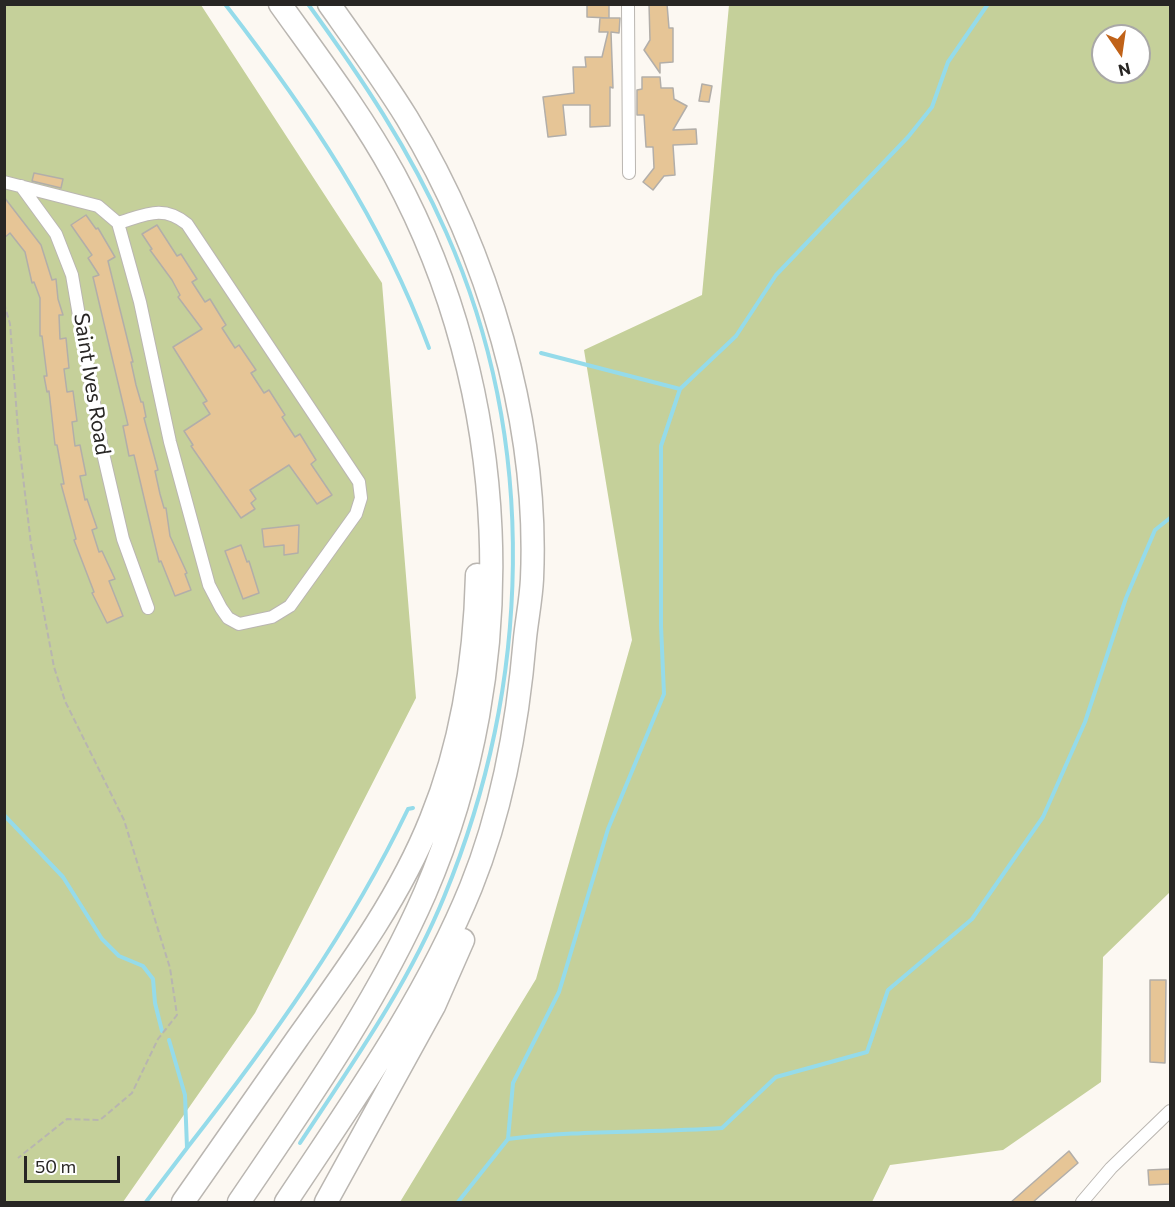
<!DOCTYPE html>
<style>
body{margin:0}
#map{position:relative;width:1175px;height:1207px;overflow:hidden;background:#fcf8f2;font-family:Commissioner,sans-serif}
canvas{display:block}
.frame{position:absolute;inset:0;border:6px solid #282624;pointer-events:none}
.north{position:absolute;left:1091px;top:24px;width:60px;height:60px;box-sizing:border-box;background:#fff;border:2px solid #a9a8a7;border-radius:50%;rotate:167deg;font-size:16px;font-weight:700;line-height:24px;text-align:center;color:#282624}
.north::after{content:'';display:block;margin:auto;width:21px;height:27px;background:#c06218;clip-path:polygon(50% 0,100% 100%,50% 72%,0 100%)}
.scale{position:absolute;left:24px;top:1156px;width:96px;height:27px;box-sizing:border-box;border:3px solid #282624;border-top:0;padding-left:8px;font-size:18px;line-height:21px;white-space:nowrap;color:#282624;-webkit-text-stroke:4px #fff;paint-order:stroke}
</style>
<div id="map">
<canvas width="1175" height="1207"></canvas>
<div class="frame"></div>
<div class="north">N</div>
<div class="scale">50 m</div>
</div>
<script>
const c = document.querySelector('canvas').getContext('2d');
c.lineJoin = 'round';
function fill(path, color) { c.fillStyle = color; c.fill(path, 'evenodd'); }
function trace(path, color, width, dash) { c.strokeStyle = color; c.lineWidth = width; c.lineCap = dash ? 'butt' : 'round'; c.setLineDash(dash || []); c.stroke(path); }
function label(font, color, halo, rows, align = 'center') {
  c.font = font + ' Commissioner,sans-serif'; c.lineWidth = 6; c.setLineDash([]); c.textBaseline = 'middle'; c.strokeStyle = halo; c.fillStyle = color; for (const [text, x, y, turn = 0] of rows) {
    c.save(); c.translate(x, y); c.rotate((+turn || 0) * Math.PI / 180); c.textAlign = isNaN(turn) ? turn : align; if (halo) c.strokeText(text, 0, 0); c.fillText(text, 0, 0); c.restore();
  }
}
const forest = new Path2D(`
 M5,5H201L382,283L416,698L255,1013L123,1202H5Z
 M729,5H1170V892L1103,957L1101,1082L1003,1150L890,1165L872,1202H400L536,979L632,640L584,350L702,295ZM1103,36H1139V72H1103Z`);
const stream = new Path2D(`
 M225,4C309,113 381,219 429,348
 M541,353L680,389
 M4,815L63,877L102,939L119,956L143,966L153,979L155,1003L162,1031
 M508,1139C579,1130 651,1133 722,1128L776,1077L867,1052L888,990L972,919L1043,817L1085,722L1126,598L1155,530L1170,518
 M300,1143C352,1064 408,985 444,897C531,686 540,444 446,232C410,150 361,77 308,4
 M187,1148C270,1042 350,930 408,809L413,808
 M146,1202L187,1148L185,1095L169,1040
 M458,1202L508,1139L513,1083L559,992L608,829L664,694L661,626V446L680,389L736,336L776,275L908,137L932,107L948,62L988,4`);
const building = new Path2D(`
 M587,4H609V18L587,17Z
 M649,4H667L669,28H673V62L660,63V73L644,50L650,40Z
 M600,18H620L619,33L611,32L613,88L610,87V126L590,127V105H563L566,135L548,137L543,97L574,93L573,67H586L585,57H602L608,32H599Z
 M642,77H660L661,88H673L674,99L687,106L673,130L696,129L697,144L673,145L675,175L664,176L653,190L643,182L654,168L653,147H646L644,115H637V90L642,89Z
 M702,84L712,86L709,102L699,101Z
 M34,173L63,179L61,188L32,181Z
 M4,197L41,245L52,280L56,279L58,299L63,315H59L60,339L66,338L69,368L64,369L67,392L73,391L77,421L72,422L75,446L80,445L86,475L80,476L85,500L87,499L97,528L92,530L99,552L102,551L115,579L109,581L123,616L107,623L92,593L94,592L74,540L76,539L61,484H64L57,445H55L49,391L47,392L44,376H47L42,336H40V298L34,282L32,283L25,252L10,233L4,238Z
 M86,215L96,229L98,228L115,257L108,261L133,362H131L136,385L141,402H143L146,417L144,418L158,470L155,471L160,494L164,508H166L170,536L187,573L185,574L191,590L175,596L161,561L159,562L134,455L129,456L123,426L128,425L93,277L99,275L88,258L92,255L71,225Z
 M157,225L177,256L181,254L197,279L192,282L205,302L210,299L226,325L222,328L235,348L239,345L256,370L251,373L264,393L269,390L285,415L282,417L295,437L300,434L316,460L311,464L332,495L317,504L289,465L250,490L256,499L251,503L255,509L241,518L191,446L193,445L184,431L210,414L203,403L207,401L173,347L202,329L178,297L180,295L172,280L150,250L152,249L142,234Z
 M299,525L298,553L284,555V545L264,547L262,529Z
 M241,545L247,562L249,561L259,593L243,599L225,551Z
 M1150,980H1166L1165,1063L1150,1062Z
 M1069,1151L1078,1163L1041,1195L1032,1203H1010Z
 M1170,1169V1184L1149,1185L1148,1170Z`);
const path = new Path2D(`
 M4,303L10,324L19,443L31,544L54,667L65,701L124,820L170,968L177,1015L158,1039L132,1093L100,1120L67,1119L18,1158`);
const street = new Path2D(`
 M628,4L629,173
 M4,182L98,206L118,223L140,302L170,442L209,585L221,608L228,618L239,624L272,617L290,606L356,514L361,498L359,482L187,224C163,204 145,215 118,223
 M21,186L56,234L72,275L102,449L123,539L148,608
 M1082,1202L1111,1168L1170,1111`);
const highway = new Path2D(`
 M183,1202C221,1148 259,1093 297,1039C347,969 399,899 431,819C462,743 475,656 477,575
 M239,1202C306,1103 377,1003 425,893C523,666 512,392 394,174C361,114 320,60 280,4
 M286,1202C353,1101 425,1000 471,887C503,808 518,722 525,638C527,619 531,599 532,579C539,422 488,252 407,118C383,79 356,42 329,4
 M326,1202L434,1006L463,940`);
const streetNames = [
 ["Saint Ives Road",92,384,81]
];
fill(forest, '#c5d09a');
trace(stream, '#95dbea', 4);
fill(building, '#e6c596');
trace(building, '#b2aea9', 1.5);
trace(street, '#bab6b1', 14);
trace(highway, '#bab6b1', 25);
trace(path, '#b8b5b0', 2, [6, 3]);
trace(street, '#fff', 12);
trace(highway, '#fff', 22);
label('21px', '#282624', '#fff', streetNames);
</script>
